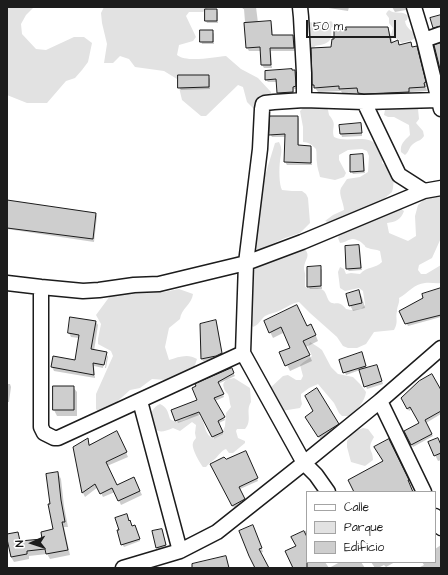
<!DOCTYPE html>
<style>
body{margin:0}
#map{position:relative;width:448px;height:575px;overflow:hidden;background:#fff;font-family:"Architects Daughter",sans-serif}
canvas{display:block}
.frame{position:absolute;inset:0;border:8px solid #1c1c1c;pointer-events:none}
.legend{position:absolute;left:306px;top:491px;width:130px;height:72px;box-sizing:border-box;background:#fff;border:1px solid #a4a4a4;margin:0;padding:5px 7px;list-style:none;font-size:12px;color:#1c1c1c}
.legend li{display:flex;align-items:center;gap:8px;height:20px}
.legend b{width:20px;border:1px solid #a4a4a4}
.north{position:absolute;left:12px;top:523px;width:40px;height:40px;-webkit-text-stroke:3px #fff;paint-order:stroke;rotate:267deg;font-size:11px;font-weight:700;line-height:16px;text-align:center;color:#1c1c1c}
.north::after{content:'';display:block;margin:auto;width:14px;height:18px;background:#1c1c1c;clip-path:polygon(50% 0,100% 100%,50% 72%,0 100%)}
.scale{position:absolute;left:306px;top:20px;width:90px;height:18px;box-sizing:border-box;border:2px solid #1c1c1c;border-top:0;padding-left:5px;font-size:12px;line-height:14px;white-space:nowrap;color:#1c1c1c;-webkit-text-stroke:3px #fff;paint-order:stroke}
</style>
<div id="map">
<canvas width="448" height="575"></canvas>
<div class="frame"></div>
<ul class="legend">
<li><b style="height:5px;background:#fff"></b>Calle</li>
<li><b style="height:11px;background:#e2e2e2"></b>Parque</li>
<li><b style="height:11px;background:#cecece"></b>Edificio</li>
</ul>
<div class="north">N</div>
<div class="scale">50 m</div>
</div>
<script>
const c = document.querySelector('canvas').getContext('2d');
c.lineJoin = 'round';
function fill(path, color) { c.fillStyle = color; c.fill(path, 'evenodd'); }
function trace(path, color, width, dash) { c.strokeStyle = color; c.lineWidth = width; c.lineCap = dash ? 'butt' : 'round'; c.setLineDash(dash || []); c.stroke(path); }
const green = new Path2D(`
 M7,7H34L26,15L21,24L22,34L36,49L46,50L74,37H84L92,43L88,62L82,70L75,78L66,81L47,103H27L7,95Z
 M104,7H209L203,12H189L186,16L196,37L193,41L179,45L177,55C187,63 214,57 226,56L241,69L258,78L271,92L270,97L254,109L247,102L243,87L238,85L206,116H201L182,100L177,79L164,71L135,67L129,59L120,56L113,63H104L107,44L102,23L101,13Z
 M389,10C395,15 403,10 408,16L407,20L405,21C406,29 413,30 416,37C413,41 407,41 402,43L400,42C399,38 396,39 392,38L391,35L393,28L389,23V18L386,14L387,12Z
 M331,21L335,25L331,28C333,42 328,44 315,46L313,51L309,50L308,22L324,24Z
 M307,104L326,106L328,110L329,115C338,125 331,127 334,137C348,144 369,132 379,148C383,153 383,156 382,163L386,166L394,178L393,188L392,192L380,202L358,210L330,223L325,221L333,215L344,210C344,203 338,194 341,188C343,185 345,182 347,179L360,177L368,172L369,156L367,151L362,149L348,150L339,155V160L346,173L344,177L335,180L320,177C319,172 317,167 317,163C316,159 317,153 316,149C312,145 309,142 303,142V127L300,111Z
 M416,105L418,109L419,119L416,123L423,131L424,136C421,141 418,140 413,144C409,147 409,152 405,155L401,152C400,144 404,141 410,135L409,125L394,117H388L384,115L385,110L388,107Z
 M279,142C283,150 281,153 280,161C279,168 279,185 282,190L292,191H302L306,194L308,198L310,223L300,233L285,238L257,251L255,241L260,192L275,143Z
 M433,191L441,192V238L432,258L419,265L418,270L421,274H426L441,265V283C436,284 430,282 425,283C414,284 408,293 399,298C400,303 397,306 397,311C395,319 399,321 394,330L374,332L366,344L357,348H348L343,346L337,337L310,313L299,302C292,303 287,307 281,310C276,313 270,313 265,316C260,320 259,325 253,327L250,323L251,271L256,268L264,261L303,247C312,256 305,258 304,268C304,271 306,274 305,278C305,281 305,283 305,287C310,288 317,287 321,289C327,291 326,298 330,302C336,306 338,299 346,309L351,310L361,309L365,305L363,291L359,288L345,291L340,288L338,272L340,267L344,269L346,274L351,273L360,274C367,266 375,269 382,262L380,251C376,249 372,250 368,248C363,246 367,247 363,244C361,241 355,239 352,239C347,240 344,243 340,243L338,238L340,233L359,225H364L373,219L400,208L404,211C401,220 395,222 387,223L389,233L408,241L416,236L415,216L418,205Z
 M129,288L164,292L179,289L193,294C192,304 181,309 180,319L169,328L165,347L169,360C178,357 188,353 197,359L194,368L166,380L152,379L140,388L130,390L108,410L99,413L96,409V394L113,356L111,351L98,344V339L101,324L96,315L110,296Z
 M310,342L318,347L322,350L331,367L338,374L353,377L360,384L366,392C365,402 357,408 352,416H342L339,413L334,403L318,384L309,388L301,394V399L302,404L300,408L281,411L268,390L283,376L288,375L296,380H301L303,376L300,365C304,361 308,360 312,356L308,347Z
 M234,378L250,388L251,402C245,411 253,420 245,429H237L236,431L238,438L245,441V443L233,453H229L226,449C221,451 219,455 216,458C212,462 209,463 206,467H203C200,463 191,448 193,443C193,441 195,440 196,438L195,433L196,425L192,422L180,431L173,428C160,433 157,434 149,420C151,413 153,407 160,404C167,407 168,412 170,419C179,425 187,419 195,413H197C199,415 200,417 202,419C206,427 204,434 214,439L222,434L225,426L226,413L231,407C229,403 230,398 228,394C227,393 224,390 224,388C221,381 228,379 234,378Z
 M363,428L368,429L374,437C366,451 373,448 373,460L365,466L351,462L347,447V441L353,432Z`);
const shadow = new Path2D(`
 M242,7H256L258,23L270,22L272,25L273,36H293L295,39V51H271L272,68H264L262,65L261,51H249L247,48L244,9H243Z
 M322,7H349L348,11Z
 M392,7H405L406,10L395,12Z
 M217,10L218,13V23H207L206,21Z
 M388,28L390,33L393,43L397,42L400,46L411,43L413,48L416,47L419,52L428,87H426L427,91L411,92V96L361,98L358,93H342L341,91L318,92L313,85L332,48L347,31Z
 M212,31L214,34V44H202L201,41Z
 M295,71L296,73V89H294V94L280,95L278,93L277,82H268L266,80V72Z
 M208,76L210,79V89L181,90L179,87Z
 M298,117L299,119V146L311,147L312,149V165H287L285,162L286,137H272L270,134Z
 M361,124L362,127V136L342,137L341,134L340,126Z
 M362,155L364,158L365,173L353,174L351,171Z
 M7,201L96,213L97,216L94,242L7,229Z
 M359,246L360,249L362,270L349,271L347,269Z
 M320,267L322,270V289H310L308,286Z
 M441,289V317L408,326L400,311Z
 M359,292L362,297L365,308L353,311L350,305Z
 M71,318L96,322L98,325L94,351L106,353L108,357L106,368H105L107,355H105L103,368L94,366L95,378L54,371L52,367L75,362L79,338L71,337L69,333Z
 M216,321L217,324L222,356L218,358L203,361L202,359Z
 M265,322L307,327L314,331L318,341L306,347L312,361L290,371L281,353L292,348L285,332L273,338Z
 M363,356L367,369L378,368L383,384L367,389L360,370L346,375L340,361Z
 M231,369L235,376L218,384L224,397L215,401L225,420L219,423L223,434L214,439L202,414L178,423L172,410L198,400Z
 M7,384H10L11,387L9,402H7Z
 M54,387H73L77,392V416H57L54,410Z
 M317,390L340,427L321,440L306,417L314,411Z
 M441,392V414L426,423L433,436L413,447L405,432L421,424L412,409L409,411L402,398Z
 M119,436L128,457L107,466L117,486L136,482L142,495L121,505L115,492L103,497L98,487L85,497L83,493L74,447L88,440L90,446Z
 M441,441V460L438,461L429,443Z
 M247,454L258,481L240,489L246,501L234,508L212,465Z
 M58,473L61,479L64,506L68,527H64L70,555L50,559L47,554L29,556V559L14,562L11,557L17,533L20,538L21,542L44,540L54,530L51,505Z
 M129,522L132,527L135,526L136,528L140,541L124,547L122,544L120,530Z
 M162,530L167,548L158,550L157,547Z
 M307,530V562H325L329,568H294L297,547L292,538Z
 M255,531L263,552L260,553L268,568H256Z
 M441,545V568H418L424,565L422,562H435V549Z
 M340,562H361L365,568H329Z
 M371,562H395L386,567L384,565L378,568H375Z`);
const building = new Path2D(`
 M205,9H217V21H205Z
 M441,15V26L433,28L430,18Z
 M271,21L272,35H293L294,48H270L271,65H261L260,47L246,48L244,23Z
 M346,27H388L391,43L398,40L399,45L411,42L412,47L417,46L426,82L424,83L425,87L409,88V92L364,94L358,93L357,88L339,89V86L314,88V85H312L311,48L331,47L332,39H334V29L346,30Z
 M200,30H213V42H200Z
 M441,43V73L434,45Z
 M292,69V70H295L296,86L293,87V92L277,93L276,79L265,80V71Z
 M178,75H209V87L178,88Z
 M270,116H298V145L311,146V163L284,162L285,134L269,135Z
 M361,123L362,133L340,134L339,125Z
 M363,154L364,171L350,172V155Z
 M7,200L96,213L93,239L7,228Z
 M359,245L361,268L346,269L345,246Z
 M321,266V286L307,287V267Z
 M441,288V315L405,324L399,311L423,298L422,294Z
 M359,290L362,303L349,306L346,294Z
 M297,305L307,326L311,324L316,335L303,341L310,355L285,366L279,352L290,348L281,327L269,333L264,321Z
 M70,317L96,321L91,349L107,352L104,365L93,363L94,375L51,367L53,356L75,360L79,335L68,333Z
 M216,320L222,353L216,356L201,359L200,324Z
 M362,352L366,366L343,373L339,360Z
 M377,365L382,381L364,387L359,370Z
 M232,368L234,373L218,382L224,394L214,398L225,417L218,421L223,432L212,437L199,412L175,421L171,410L197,400L192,388L196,386L195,384Z
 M432,374L441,390V411L425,420L432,434L411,445L404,431L419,423L410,407L407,409L401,398L419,381Z
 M53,386H74V410H53Z
 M317,388L339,424L318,437L305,417L313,411L305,396Z
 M117,431L127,452L106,462L117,485L134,477L140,491L118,501L112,488L100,494L95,484L82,493L73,447L88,438L89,445Z
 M438,438L441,445V453L434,456L428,442Z
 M389,439L409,480H408L413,492H354L348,480L383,461L374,447Z
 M246,451L258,478L239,487L245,499L232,506L210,464L224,457L226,459Z
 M58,472L61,500L65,522H62L68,550L46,554L45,549L27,551V554L11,557L7,539V534L18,532L20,541L42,539L41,532L53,529L48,504H50L46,474Z
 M127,514L129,521L130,520L132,526L135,525L140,539L121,545L117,530H119L115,518Z
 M253,525L262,548L259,549L269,568H255L249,556L239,531Z
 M162,529L166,545L156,548L152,531Z
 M304,531L307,537V568H293L285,551L296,546L291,537Z
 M226,556L229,568H192V564Z`);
const minor = new Path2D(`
 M300,7L301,17L304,73V100
 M414,7L424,40L441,109
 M424,40L441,34
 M364,102L399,175L424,191
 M7,283L41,287L83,291L99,290L134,285L159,284L246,263L302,242L424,191L441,188
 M41,287V427L44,433L54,438H58L243,353
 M140,401L180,551
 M380,401L424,492
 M328,492L316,475L304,463L243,353L246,263L260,149L262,109L263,104L265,103L274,102L304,100L364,102L439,100
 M435,516L441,528
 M123,568L180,551L217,532L304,463L380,401L441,348`);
fill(green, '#e2e2e2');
fill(shadow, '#0003');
fill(building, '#cecece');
trace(building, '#1c1c1c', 1);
trace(minor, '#1c1c1c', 17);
trace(minor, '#fff', 14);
</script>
